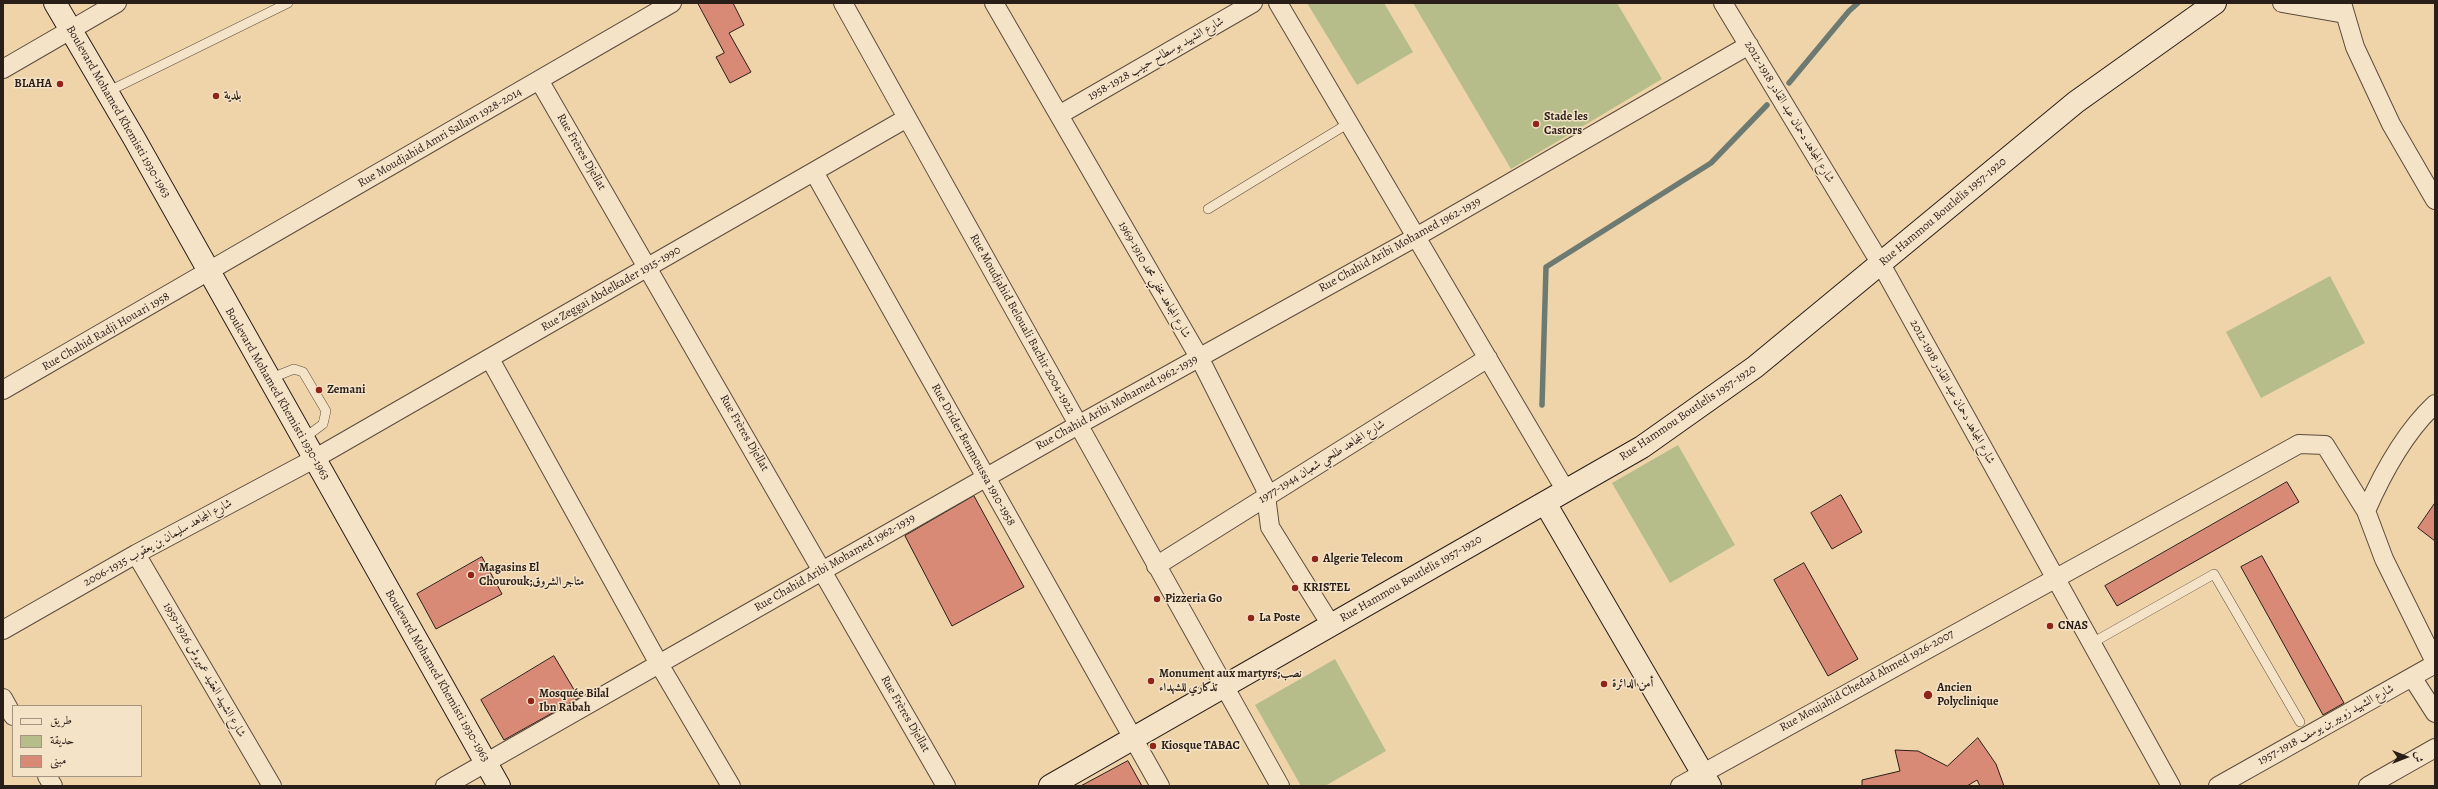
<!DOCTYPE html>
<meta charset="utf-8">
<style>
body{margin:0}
#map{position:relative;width:2438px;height:789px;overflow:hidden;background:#efd4aa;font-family:Alegreya,Amiri,serif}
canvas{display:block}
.frame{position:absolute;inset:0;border:4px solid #2a1e18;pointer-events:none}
.legend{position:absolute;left:12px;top:705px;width:130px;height:72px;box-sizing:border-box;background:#f5e3c8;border:1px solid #a49482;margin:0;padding:5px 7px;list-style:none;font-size:12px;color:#2a1e18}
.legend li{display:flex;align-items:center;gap:8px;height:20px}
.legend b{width:20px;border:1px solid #a49482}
.north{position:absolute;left:2386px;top:737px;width:40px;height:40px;-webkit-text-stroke:3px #f5e3c8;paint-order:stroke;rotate:90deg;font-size:11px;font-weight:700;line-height:16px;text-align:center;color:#2a1e18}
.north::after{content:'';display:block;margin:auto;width:14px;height:18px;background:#2a1e18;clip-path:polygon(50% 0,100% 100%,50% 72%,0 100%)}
</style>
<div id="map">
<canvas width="2438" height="789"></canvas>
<div class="frame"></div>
<ul class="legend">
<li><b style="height:5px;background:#f5e3c8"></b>طريق</li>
<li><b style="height:11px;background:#b7bd8a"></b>حديقة</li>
<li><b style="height:11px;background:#d88a77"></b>مبنى</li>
</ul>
<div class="north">ش</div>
</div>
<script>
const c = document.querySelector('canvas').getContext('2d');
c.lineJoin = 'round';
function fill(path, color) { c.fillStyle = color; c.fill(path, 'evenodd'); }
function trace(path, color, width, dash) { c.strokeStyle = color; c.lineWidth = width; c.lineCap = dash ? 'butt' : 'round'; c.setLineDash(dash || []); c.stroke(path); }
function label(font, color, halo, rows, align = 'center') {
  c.font = font + ' Alegreya,Amiri,serif'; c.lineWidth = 3; c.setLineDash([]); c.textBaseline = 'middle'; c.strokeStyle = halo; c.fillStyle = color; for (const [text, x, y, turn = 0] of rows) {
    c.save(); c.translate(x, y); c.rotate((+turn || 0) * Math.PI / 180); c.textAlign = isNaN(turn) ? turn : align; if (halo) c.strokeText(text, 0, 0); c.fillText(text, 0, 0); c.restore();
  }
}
const green = new Path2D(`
 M1307,3H1384L1413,52L1357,85Z
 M1413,3H1617L1662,79L1511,169Z
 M2330,276L2365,343L2261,398L2226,332Z
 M1678,445L1735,545L1670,583L1612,483Z
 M1335,659L1386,751L1325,786H1301L1255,705Z`);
const stream = new Path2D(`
 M1789,83L1849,11L1858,3
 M1542,405L1546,267L1711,163L1767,105`);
const building = new Path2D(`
 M698,3H733L744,25L729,33L751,72L730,83L716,57L724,53Z
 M2287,482L2299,502L2117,606L2105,586Z
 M1841,495L1862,532L1832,549L1811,513Z
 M974,496L1024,587L952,626L905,536Z
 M2435,503V541L2418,528Z
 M2262,556L2344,703L2323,715L2241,567Z
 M482,557L502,594L436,629L417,594Z
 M1804,563L1858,659L1828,676L1774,580Z
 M554,656L579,698L504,740L481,700Z
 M1978,738L1996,764L2004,786H1980L1977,780L1967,786H1862V780L1900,771L1895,750L1918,751L1947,766Z
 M1128,761L1142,786H1081Z`);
const lane = new Path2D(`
 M107,92L288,3
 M1208,209L1349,123
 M269,379L294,369L303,372L326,411L323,424L303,439
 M2092,643L2214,574L2300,722`);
const street = new Path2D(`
 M843,3L1280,786
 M994,3L1199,357L1265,488L1270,527L1331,625
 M1278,3L1566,491
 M1723,3L1881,264L2171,786
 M2282,3L2345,14
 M2342,3L2355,47L2391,124L2435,200
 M3,69L117,3
 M539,80L946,786
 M1059,115L1253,3
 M814,172L1160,786
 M490,359L659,664L731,786
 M3,390L672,3
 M2435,404C2404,433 2383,472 2366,511L2384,559L2435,662
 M136,554L272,786
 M1156,566L1488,358
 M3,630L136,554L314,459L907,118
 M2412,677L2435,713
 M3,698L13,716
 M47,776L53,786
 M445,786L1078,425L1416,237L1749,45
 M1680,786L2299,444L2325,445L2366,511
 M2218,786L2435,664
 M2368,786L2435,748`);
const secondary = new Path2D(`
 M55,3L134,138L499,786
 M1545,503L1710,786
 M1050,786L1642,447L1755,367L2076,102L2215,3`);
const markers = [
 [60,84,4,"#8f2418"],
 [216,96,4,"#8f2418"],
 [1536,124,4,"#8f2418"],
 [319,390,4,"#8f2418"],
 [1315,559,4,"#8f2418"],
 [471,575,4,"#8f2418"],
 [1295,588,4,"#8f2418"],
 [1157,599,4,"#8f2418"],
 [1251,618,4,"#8f2418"],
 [2050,626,4,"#8f2418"],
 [1151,681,4,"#8f2418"],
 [1604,684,4,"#8f2418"],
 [1928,695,5,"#8f2418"],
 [531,701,4,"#8f2418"],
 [1153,746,4,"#8f2418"]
];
const streetNames = [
 ["شارع الشهيد بوسطاح حبيب 1928-1958",1156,59,-30],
 ["Boulevard Mohamed Khemisti 1930-1963",118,112,60],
 ["شارع المجاهد دحمان عبد القادر 1918-2012",1789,112,59],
 ["Rue Moudjahid Amri Sallam 1928-2014",440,138,-30],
 ["Rue Frères Djellat",581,152,60],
 ["Rue Hammou Boutlelis 1957-1920",1943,212,-40],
 ["Rue Chahid Aribi Mohamed 1962-1939",1400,245,-29],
 ["شارع المجاهد مخفي محمد 1910-1969",1154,280,60],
 ["Rue Zeggai Abdelkader 1915-1990",611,289,-30],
 ["Rue Moudjahid Belouali Bachir 2004-1922",1022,324,61],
 ["Rue Chahid Radji Houari 1958",106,332,-30],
 ["شارع المجاهد دحمان عبد القادر 1918-2012",1952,392,61],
 ["Boulevard Mohamed Khemisti 1930-1963",277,394,60],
 ["Rue Chahid Aribi Mohamed 1962-1939",1117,403,-29],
 ["Rue Hammou Boutlelis 1957-1920",1688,413,-34],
 ["Rue Frères Djellat",744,433,60],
 ["Rue Drider Benmoussa 1910-1958",973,455,61],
 ["شارع المجاهد طلحي شعبان 1944-1977",1322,462,-32],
 ["شارع المجاهد سليمان بن يعقوب 1935-2006",158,543,-29],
 ["Rue Chahid Aribi Mohamed 1962-1939",835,563,-30],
 ["Rue Hammou Boutlelis 1957-1920",1411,579,-30],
 ["شارع الشهيد العقيد عميروش 1926-1959",204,670,60],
 ["Boulevard Mohamed Khemisti 1930-1963",437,676,60],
 ["Rue Moujahid Chedad Ahmed 1926-2007",1867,681,-29],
 ["Rue Frères Djellat",905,714,60],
 ["شارع الشهيد زوبير بن يوسف 1918-1957",2326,725,-29]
];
const poiNames = [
 ["BLAHA",52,84,"right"],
 ["بلدية",224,96],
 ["Stade les",1544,117],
 ["Castors",1544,131],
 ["Zemani",327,390],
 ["Algerie Telecom",1323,559],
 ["Magasins El",479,568],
 ["Chourouk;متاجر الشروق",479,582],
 ["KRISTEL",1303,588],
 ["Pizzeria Go",1165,599],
 ["La Poste",1259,618],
 ["CNAS",2058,626],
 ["Monument aux martyrs;نصب",1159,674],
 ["تذكاري للشهداء",1159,688],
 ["أمن الدائرة",1612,684],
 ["Ancien",1937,688],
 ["Polyclinique",1937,702],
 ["Mosquée Bilal",539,694],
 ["Ibn Rabah",539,708],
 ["Kiosque TABAC",1161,746]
];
fill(green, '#b7bd8a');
trace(stream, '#6d7a72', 5.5);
fill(building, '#d88a77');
trace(building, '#2a1e18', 1);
trace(lane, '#5b4c3c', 10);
trace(street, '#5b4c3c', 20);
trace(secondary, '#2a1e18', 24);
trace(lane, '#f5e3c8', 9);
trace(street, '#f5e3c8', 18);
trace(secondary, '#f5e3c8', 22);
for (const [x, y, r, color] of markers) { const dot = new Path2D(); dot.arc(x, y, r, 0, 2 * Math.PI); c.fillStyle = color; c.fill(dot); trace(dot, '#f5e3c8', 1.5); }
label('12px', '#2a1e18', '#f5e3c8', streetNames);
label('bold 12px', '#2a1e18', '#f5e3c8', poiNames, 'left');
</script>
